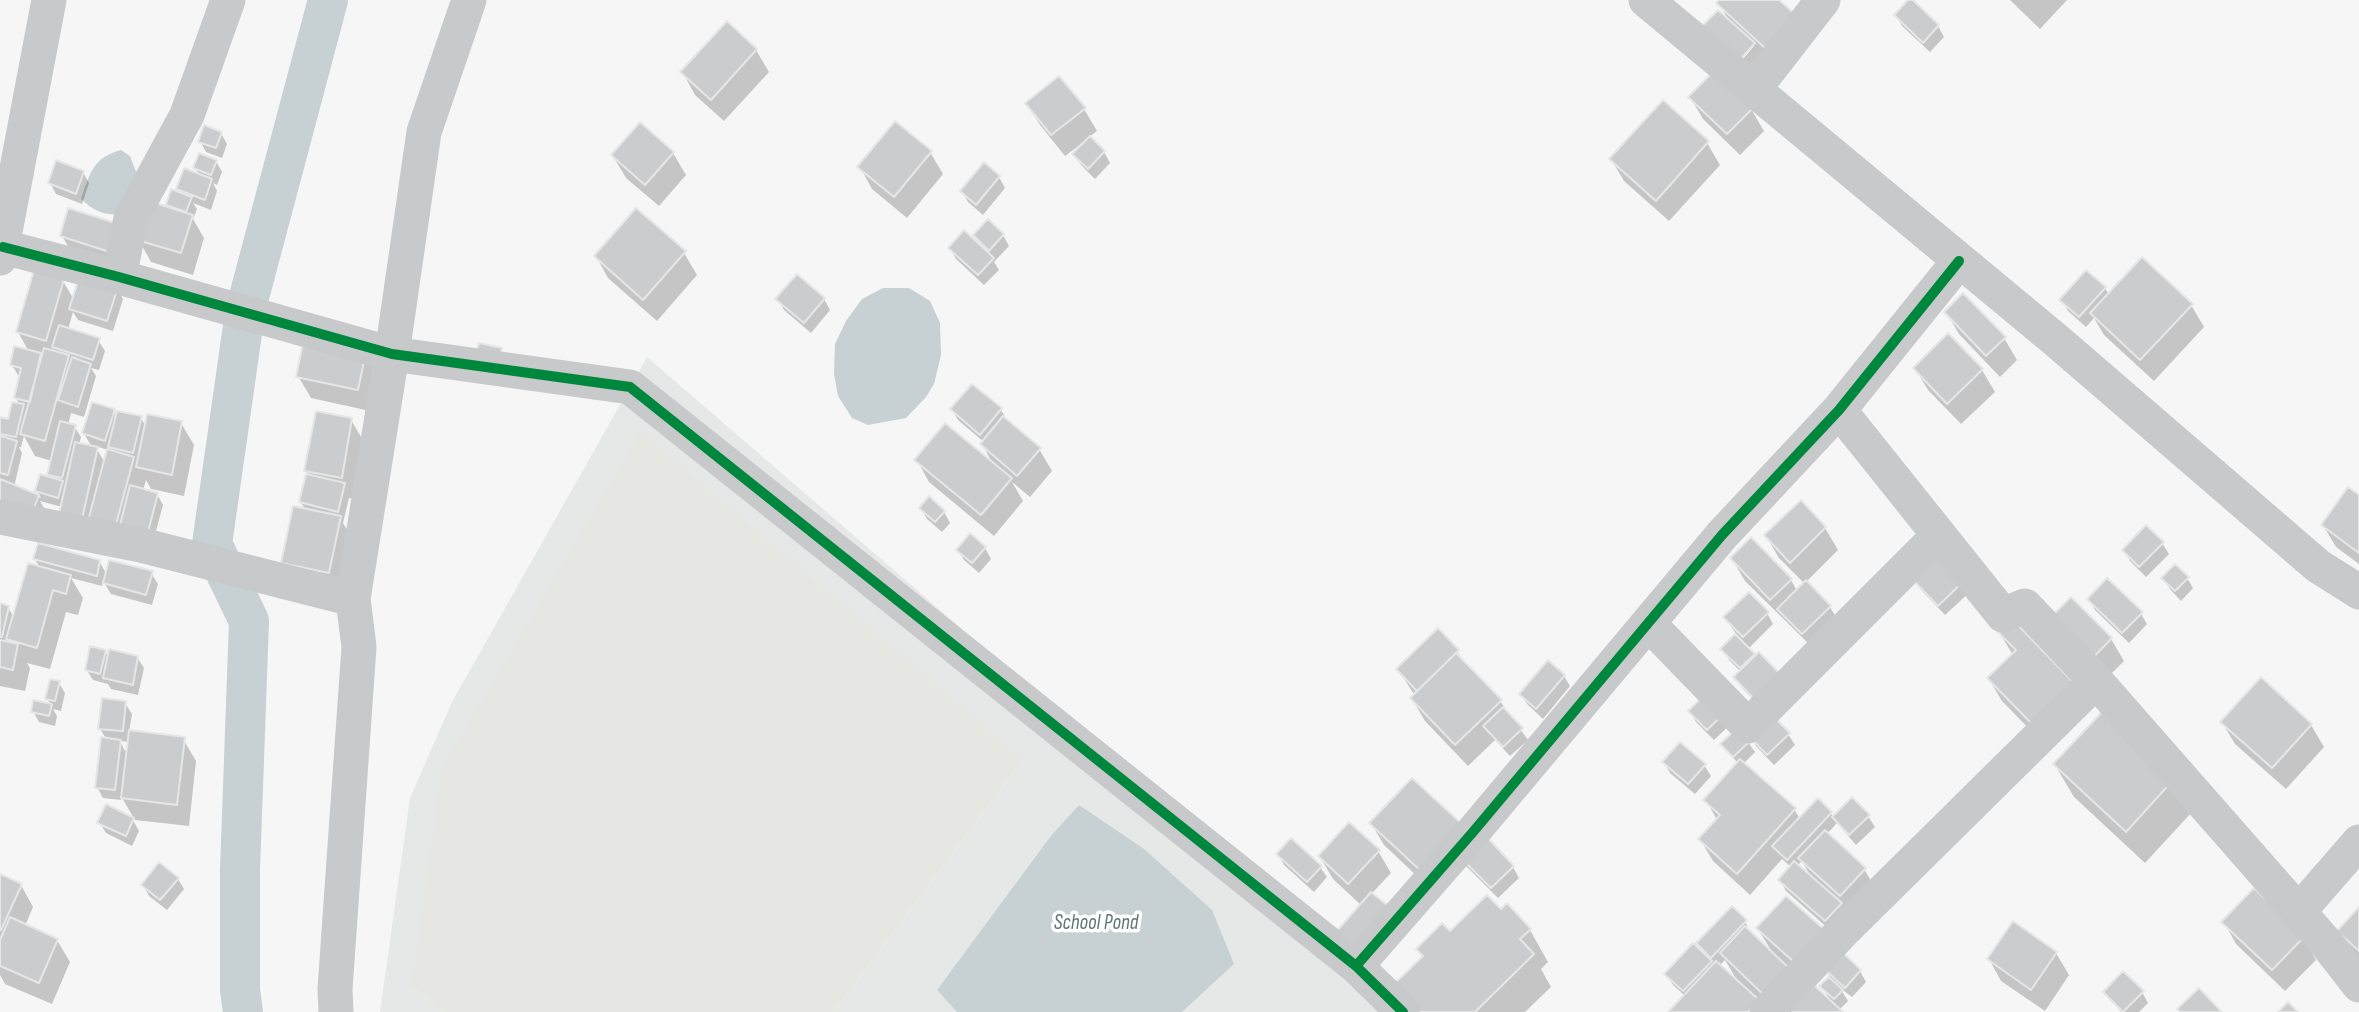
<!DOCTYPE html>
<style>
body{margin:0}
canvas{display:block;background:#f6f6f6}
</style>
<canvas width="2359" height="1012"></canvas>
<script>
const c = document.querySelector('canvas').getContext('2d');
c.lineJoin = 'round';
function fill(path, color) { c.fillStyle = color; c.fill(path, 'evenodd'); }
function trace(path, color, width, dash) { c.strokeStyle = color; c.lineWidth = width; c.lineCap = dash ? 'butt' : 'round'; c.setLineDash(dash || []); c.stroke(path); }
function label(font, color, halo, rows, align = 'center') {
  c.font = font + ' "Sofia Sans Condensed",sans-serif'; c.lineWidth = 7; c.setLineDash([]); c.textBaseline = 'middle'; c.strokeStyle = halo; c.fillStyle = color; for (const [text, x, y, turn = 0] of rows) {
    c.save(); c.translate(x, y); c.rotate((+turn || 0) * Math.PI / 180); c.textAlign = isNaN(turn) ? turn : align; if (halo) c.strokeText(text, 0, 0); c.fillText(text, 0, 0); c.restore();
  }
}
const built = new Path2D(`
 M647,357L1049,704L1395,1012H1182L1234,964L984,929L937,990L957,1012H834L1023,760L412,987L444,1012H380L410,798L452,702Z`);
const green = new Path2D(`
 M641,432L1023,760L834,1012H444L412,987L442,769Z`);
const water = new Path2D(`
 M121,150L130,156L138,177L124,214C105,216 95,212 81,199C90,174 92,158 121,150Z
 M883,288H909L930,301L940,323L941,355L934,384L926,397L906,418L868,425L852,418L838,396L834,374L835,344L846,321L862,299Z
 M1079,805L1144,849L1212,910L1234,964L1182,1012H957L937,990L1051,836Z`);
const shadow = new Path2D(`
 M1722,0H1776L1794,17L1744,72L1737,66L1754,46L1729,21L1719,3Z
 M1911,0L1938,26L1944,37L1930,52L1902,26L1896,15Z
 M2010,0H2067L2040,29Z
 M756,50L769,72L724,121L695,95L683,73Z
 M1690,97L1751,109L1764,131L1740,155L1703,119Z
 M1027,104L1084,109L1097,131L1089,137L1104,152L1110,163L1095,179L1081,165L1074,155L1086,142L1085,141L1065,156L1040,125Z
 M221,133L227,144L222,158L206,152L200,141Z
 M1707,143L1720,165L1669,221L1624,181L1611,159Z
 M930,152L943,174L907,218L872,189L860,167Z
 M673,153L686,175L659,206L626,178L613,156Z
 M216,161L222,172L217,185L213,183L217,191L211,210L193,203L197,209L193,219L204,238L193,275L151,262L139,240L171,210L168,205L182,195L178,189L200,176L195,168Z
 M83,172L89,183L82,204L56,194L50,183Z
 M999,177L1005,188L983,215L968,202L962,191Z
 M124,228L129,275L75,258L62,236Z
 M1003,235L1009,246L994,262L999,270L984,285L956,259L950,248L981,247L975,236Z
 M684,253L697,275L657,321L608,278L596,256Z
 M2087,272L2105,288L2109,295L2191,305L2204,327L2154,381L2104,335L2094,318L2086,327L2068,311L2062,300Z
 M63,281L74,300L117,289L123,299L113,331L78,320L73,312L68,330L98,340L105,351L99,370L91,368L96,376L84,417L71,413L68,425L74,426L81,437L79,445L92,448L84,433L114,410L117,417L141,418L146,427L181,423L194,445L184,496L151,489L146,480L143,490L157,494L163,505L153,542L131,536L62,507L40,501L44,508L37,526L0,510V419L9,421L20,405L16,398L21,376L18,375L12,365L29,352L18,332ZM24,436L35,456L52,461L49,475L52,479L37,491L41,498L14,487L22,453L19,447H21ZM95,446L108,450L105,463Z
 M778,299H824L830,310L811,333L784,310Z
 M1946,312L2004,338L2017,360L2000,377L1959,334Z
 M365,353L378,375L370,411L311,398L298,376Z
 M1915,368L1982,370L1995,392L1961,424L1928,390Z
 M952,410H1001L1007,420L1039,449L1052,471L1030,497L1012,482L1023,501L994,536L929,482L917,460L993,464L982,444L984,442L958,420Z
 M351,420L364,442L354,499L349,498L343,523L353,540L341,595L283,562L305,510L301,502L310,477L306,471Z
 M2359,497V564L2336,547L2323,525Z
 M921,508L944,512L950,523L942,532L927,519Z
 M1825,528L1838,550L1806,582L1830,607L1836,617L1809,644L1745,581L1732,559L1791,580L1797,591L1805,584L1779,558L1766,536Z
 M970,535L985,548L991,559L979,573L964,560L958,550Z
 M2162,543L2169,554L2146,577L2130,561L2124,550Z
 M1941,554L1972,590L1945,615L1921,590L1915,579Z
 M35,559L99,561L107,575L151,573L158,584L152,605L111,594L103,581L102,586L71,578L83,598L78,615L66,612L50,669L27,663L30,668L25,691L0,686V605L8,607L14,618L40,568Z
 M2187,578L2193,588L2181,601L2170,589L2164,579Z
 M2089,599L2141,614L2147,624L2129,643L2095,610Z
 M1767,613L1773,624L1748,649L1755,658L1766,713L1742,688L1735,677L1741,672L1729,660L1723,649L1737,635L1725,618Z
 M2011,620L2047,747L2002,701L1989,679L2013,655L1999,632Z
 M2047,623L2111,639L2124,661L2100,685Z
 M105,651L109,658L137,657L144,668L138,695L111,689L108,684L93,680L86,669Z
 M1457,651L1465,664L1500,701L1528,740L1510,756L1495,740L1468,766L1425,721L1412,699L1415,696L1398,669Z
 M1564,676L1570,686L1543,719L1528,705L1521,695Z
 M2261,680L2311,725L2324,747L2286,789L2235,744L2222,722Z
 M59,683L65,693L61,711L53,709L57,716L55,726L39,722L33,711L51,705L47,698Z
 M125,703L132,714L129,732L183,739L196,761L189,826L135,820L121,796V800L103,798L97,787L107,740L100,729ZM120,741L129,742L128,754L124,749Z
 M1690,711L1733,722L1714,740L1696,722Z
 M2103,714L2193,811L2145,863L2074,797L2055,765Z
 M1788,734L1795,745L1774,765L1756,746L1750,735Z
 M1748,742L1755,752L1743,764L1794,809L1800,819L1831,813L1833,818L1868,816L1875,827L1856,845L1837,823L1827,834L1864,869L1877,891L1831,931L1786,891L1780,880L1791,867L1782,859L1750,895L1713,861L1700,839L1717,820L1706,800L1738,764L1723,744ZM1802,861L1811,877L1797,866Z
 M1664,762L1704,765L1711,776L1695,794L1670,773Z
 M133,820L139,831L132,846L106,833L99,822Z
 M1371,823L1463,828L1513,867L1519,878L1498,898L1465,865L1435,893L1384,845Z
 M1378,851L1391,873L1361,905L1333,879L1320,857Z
 M1278,854L1320,867L1327,877L1314,892L1284,865Z
 M0,876L21,885L33,907L25,926L57,940L70,962L52,1004L5,984L0,975Z
 M178,879L184,889L167,910L149,896L143,885Z
 M2359,910V959L2339,931Z
 M1501,911L1530,930L1548,962L1541,969L1551,987L1525,1012H1412L1423,958L1418,949Z
 M1745,921L1750,933L1772,952L1758,929L1860,971L1866,982L1852,997L1840,988L1848,1001L1839,1010L1841,1012H1773L1755,995L1764,1012H1670L1685,996L1673,985L1666,974L1706,957L1699,944ZM1725,960L1738,982L1719,966ZM1824,967L1830,977L1822,986L1830,1000L1808,984Z
 M2224,922L2303,938L2316,960L2285,991L2236,944Z
 M2056,953L2069,975L2045,1011L2001,981L1989,959Z
 M2105,992H2142L2148,1003L2139,1012H2121Z`);
const canal = new Path2D(`
 M243,1012L240,990V870L249,621L212,544L245,312L328,0`);
const building = new Path2D(`
 M1719,0H1779L1796,15L1766,49L1716,3Z
 M1908,0H1913L1939,25L1923,43L1894,15Z
 M1718,10L1755,43L1737,63L1699,29Z
 M727,21L757,49L711,100L680,72Z
 M1714,71L1753,108L1727,134L1688,97Z
 M1059,76L1086,108L1051,135L1025,103Z
 M1663,100L1709,141L1656,201L1609,159Z
 M895,121L932,151L894,197L857,167Z
 M640,122L674,152L645,185L611,155Z
 M204,125L222,132L216,148L198,142Z
 M1090,136L1105,151L1088,169L1072,154Z
 M199,153L217,160L211,175L193,168Z
 M56,160L84,171L76,194L48,183Z
 M984,162L1000,176L976,205L960,191Z
 M184,168L212,179L205,200L176,189Z
 M171,189L192,197L186,212L166,205Z
 M149,201L193,215L181,253L137,240Z
 M68,208L125,226L116,254L60,236Z
 M636,208L686,251L643,300L594,256Z
 M988,219L1004,234L989,251L973,235Z
 M964,230L994,258L978,275L948,248Z
 M2142,257L2193,304L2140,360L2090,313Z
 M34,270L64,279L46,341L16,332Z
 M2086,270L2106,287L2079,317L2059,300Z
 M797,274L825,298L804,323L775,299Z
 M80,275L118,287L107,321L69,309Z
 M1963,293L2006,337L1986,356L1944,312Z
 M59,325L100,338L93,360L52,347Z
 M1948,333L1983,369L1947,404L1913,368Z
 M304,338L366,352L358,390L296,377Z
 M479,343L502,348L498,368L474,362Z
 M14,346L41,353L30,402L14,398L21,368L10,365Z
 M44,348L69,355L45,441L20,434Z
 M72,357L91,364L78,407L58,400Z
 M972,384L1002,408L980,435L950,409Z
 M12,402L24,404L16,437L0,434V417L8,419Z
 M92,402L115,409L105,441L82,433Z
 M117,411L142,416L133,453L108,447Z
 M316,411L352,418L342,478L304,471Z
 M147,414L182,421L172,475L136,467Z
 M1003,416L1041,448L1017,476L980,444Z
 M60,421L76,425L62,478L47,475Z
 M945,423L1012,478L981,515L914,460Z
 M0,436L17,441L8,475L0,473Z
 M75,442L98,447L82,519L59,514Z
 M107,449L134,457L115,528L88,521Z
 M40,474L63,481L58,498L35,491Z
 M306,474L345,483L338,512L299,502Z
 M0,479L39,495L31,516L0,503Z
 M130,485L158,493L148,532L120,525Z
 M2348,487L2359,495V553L2321,525Z
 M929,496L945,511L935,522L919,508Z
 M1801,500L1826,527L1790,563L1764,535Z
 M293,506L341,516L329,573L281,563Z
 M2146,525L2164,542L2139,567L2122,550Z
 M970,533L986,547L972,563L956,550Z
 M1751,537L1792,579L1770,600L1730,558Z
 M38,543L100,560L97,576L33,559Z
 M1941,551L1967,578L1938,606L1912,579Z
 M109,560L153,571L146,595L103,583Z
 M28,563L71,575L66,594L53,590L37,648L6,639Z
 M2175,564L2189,577L2175,591L2161,578Z
 M2107,578L2143,612L2122,633L2087,599Z
 M1806,580L1831,606L1802,634L1777,609Z
 M1749,592L1769,612L1743,637L1723,617Z
 M2071,597L2112,638L2087,664L2045,623Z
 M0,603L9,606L2,637H0Z
 M2011,618L2076,685L2034,726L1987,678L2016,650L1997,631Z
 M1438,628L1459,650L1417,691L1396,669Z
 M1735,634L1755,654L1740,668L1720,649Z
 M0,640L18,644L13,670L0,667Z
 M90,646L106,650L100,674L85,670Z
 M109,649L138,656L133,685L103,678Z
 M1759,652L1785,679L1759,704L1733,677Z
 M1456,653L1502,700L1455,745L1410,698Z
 M1548,660L1565,675L1536,709L1519,694Z
 M2261,677L2312,724L2272,768L2220,722Z
 M50,679L60,681L55,701L45,699Z
 M1709,690L1728,710L1707,730L1688,711Z
 M102,698L126,701L123,731L98,729Z
 M33,700L52,704L49,716L31,712Z
 M1503,707L1523,728L1503,747L1483,726Z
 M2103,711L2175,778L2126,832L2053,764Z
 M1770,713L1790,733L1767,755L1748,735Z
 M1737,728L1750,741L1733,757L1720,744Z
 M129,730L185,737L177,805L121,798Z
 M101,737L121,740L115,790L95,788Z
 M1680,742L1706,764L1688,784L1662,762Z
 M1740,759L1796,808L1737,874L1698,839L1720,815L1703,800Z
 M1412,778L1464,826L1422,872L1369,823Z
 M1852,797L1870,815L1849,835L1832,817Z
 M1818,798L1832,812L1787,860L1772,846Z
 M106,804L134,818L126,836L97,823Z
 M1349,822L1380,850L1348,884L1318,856Z
 M1825,830L1866,868L1840,896L1798,858Z
 M1481,831L1514,866L1491,888L1457,854Z
 M1291,838L1322,866L1307,882L1276,854Z
 M1794,861L1842,903L1825,921L1778,880Z
 M159,862L179,878L160,900L141,885Z
 M0,874L22,884L1,930H0Z
 M2254,888L2304,937L2272,970L2221,922Z
 M1371,892L1391,908L1350,956L1330,939Z
 M1487,895L1501,909L1507,903L1531,929L1520,939L1534,954L1475,1012H1421L1394,984L1423,956L1416,949L1442,923L1450,931Z
 M1786,896L1825,930L1795,963L1756,928Z
 M1732,906L1747,920L1711,958L1696,943Z
 M2359,907V951L2337,931Z
 M10,917L58,939L39,983L0,966V940Z
 M2013,921L2057,952L2031,990L1987,959Z
 M1745,926L1795,974L1770,1001L1720,953Z
 M1693,943L1712,961L1683,991L1664,974Z
 M1837,947L1861,970L1845,988L1820,965Z
 M1716,961L1759,1000L1748,1012H1668Z
 M2123,971L2144,991L2123,1012L2103,992Z
 M1829,977L1843,990L1834,999L1819,986Z
 M1814,985L1843,1012H1789Z
 M2199,988L2222,1012H2180L2177,1009Z
 M2288,1002L2298,1012H2278Z`);
const street = new Path2D(`
 M1646,0L2057,341L2318,566L2359,592
 M1754,89L1823,0
 M3,247L119,277L392,354L630,387L1356,966
 M0,258L49,0
 M119,277L131,218L187,115L228,0
 M1839,410L2003,615L2025,606L2096,681L2327,944L2359,985
 M0,517L141,545L353,599L392,354L424,132L469,0
 M1648,623L1748,726L1939,535
 M2299,911L2359,842
 M336,1012L335,989L359,647L353,599
 M1403,1012L1356,966L1473,832L1722,535L1839,410L1959,261
 M1767,1012L1842,932L2096,681`);
const cycleway = new Path2D(`
 M3,247L119,277L392,354L630,387L1356,966
 M1403,1012L1356,966L1473,832L1722,535L1839,410L1959,261`);
const waterNames = [
 ["School Pond",1096,924]
];
fill(built, '#e6e7e7');
fill(green, '#e6e7e3');
fill(water, '#c7d0d2');
fill(shadow, '#0003');
trace(canal, '#c7d0d2', 40);
fill(building, '#cacccd');
trace(building, '#e6e6e6', 2);
trace(street, '#c7c9ca', 35);
trace(cycleway, '#00873e', 10);
label('italic 21px', '#607577', '#fff', waterNames);
</script>
